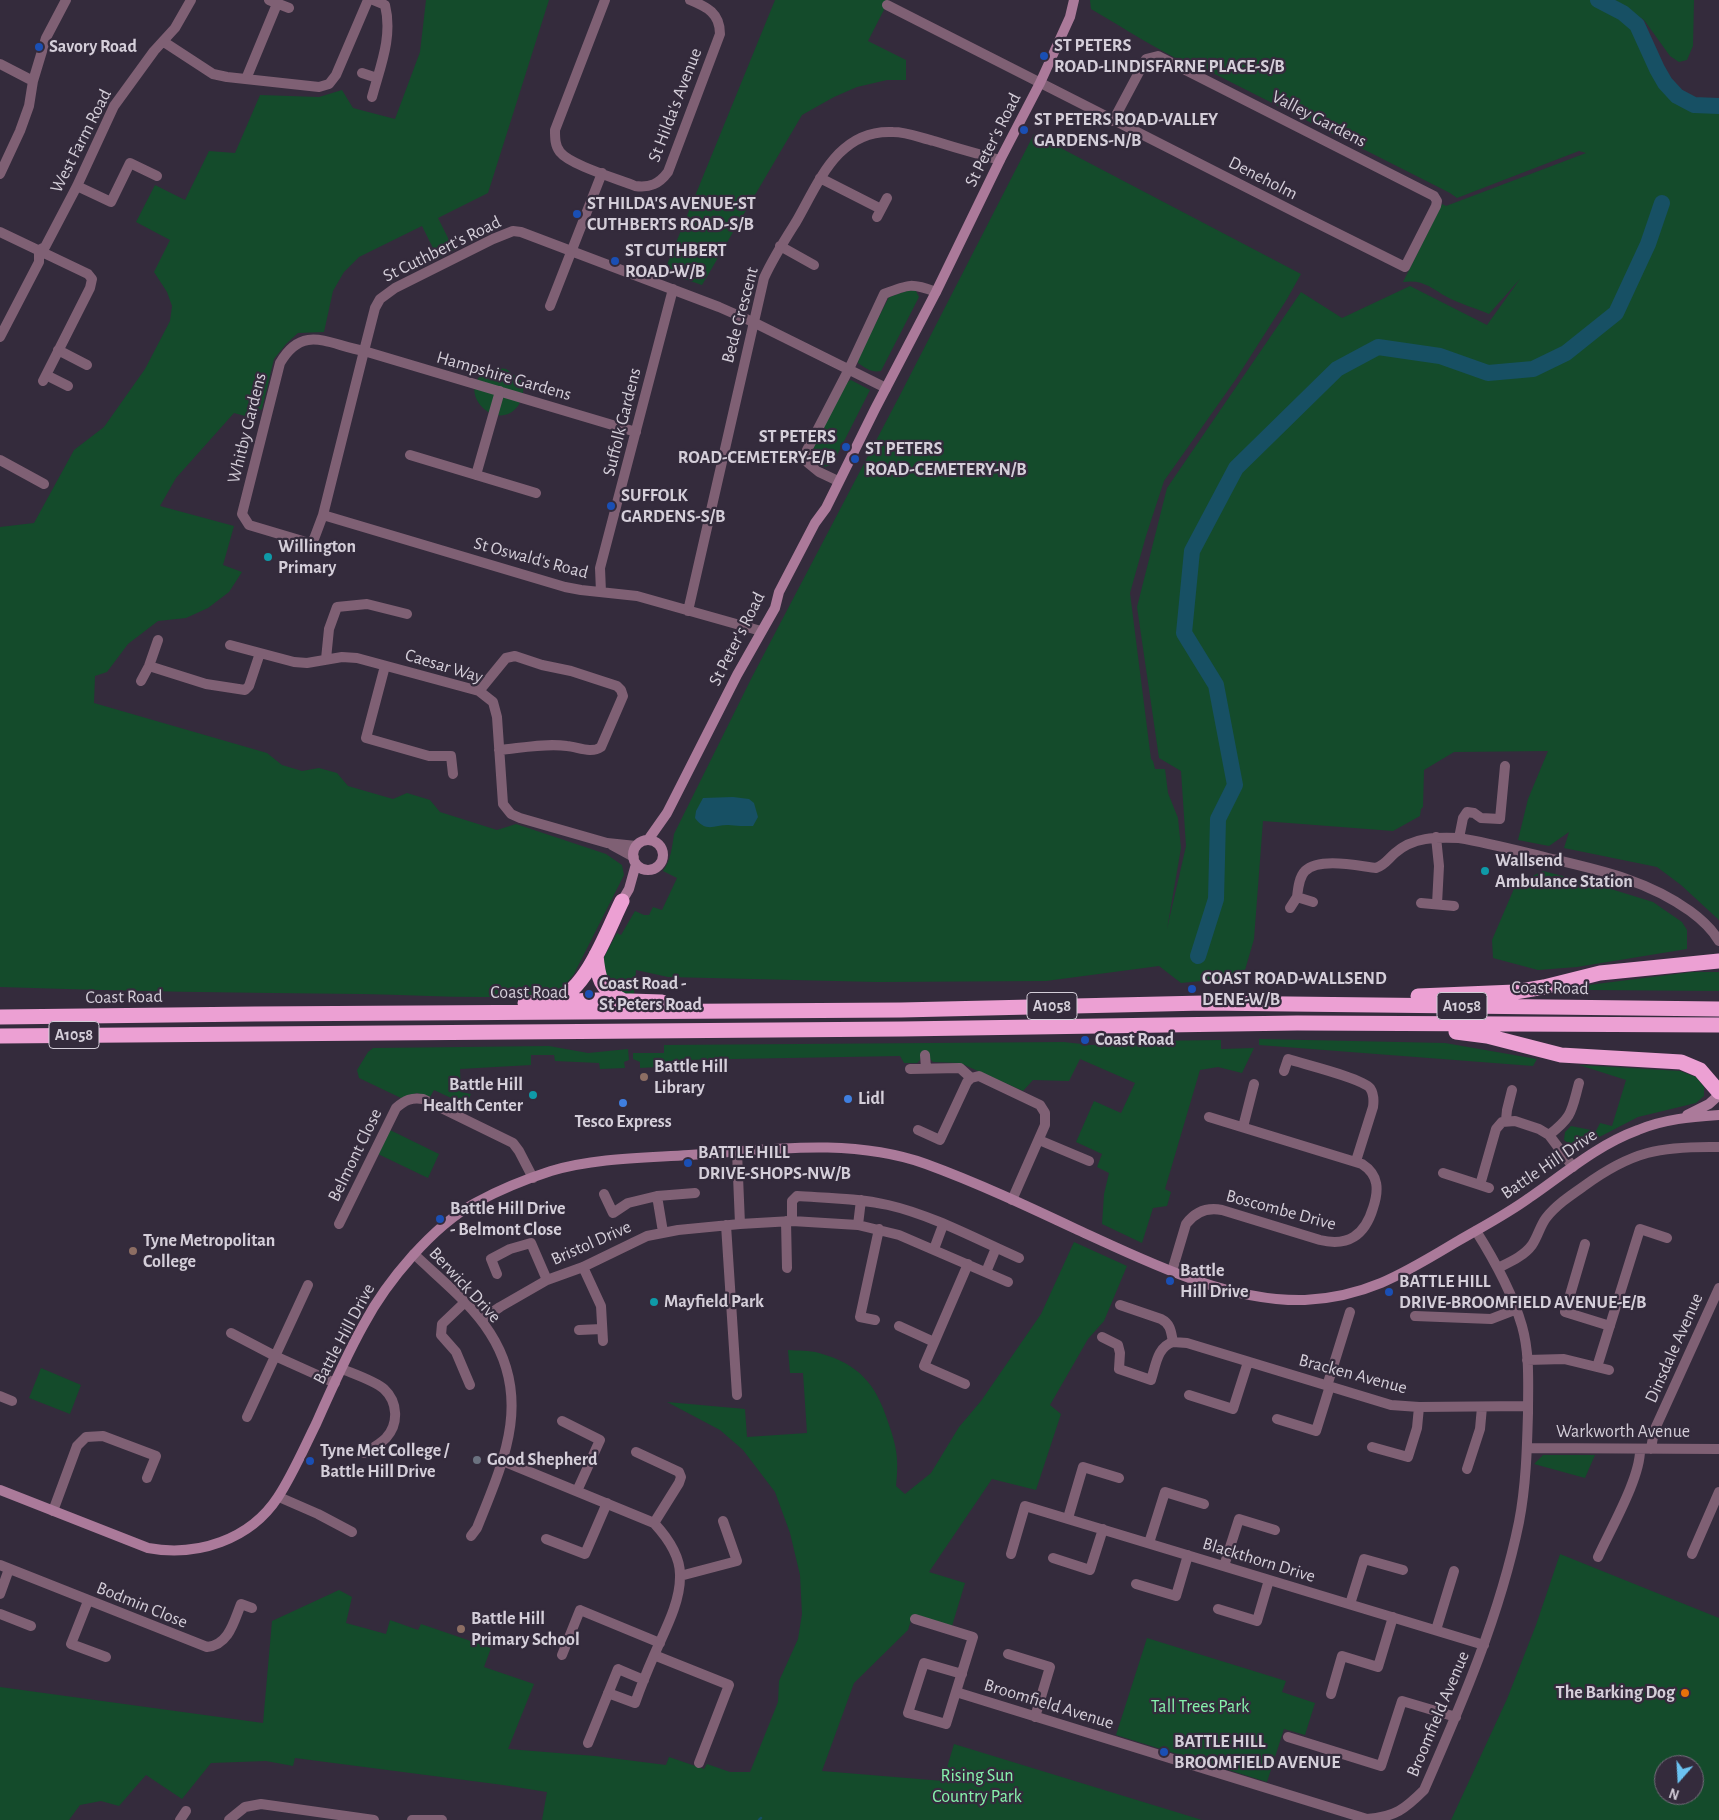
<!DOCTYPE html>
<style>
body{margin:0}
#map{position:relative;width:1719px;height:1820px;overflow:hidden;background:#342b3c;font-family:"Alegreya Sans",sans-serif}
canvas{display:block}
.north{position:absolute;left:1654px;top:1755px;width:50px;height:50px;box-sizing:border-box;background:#342b3c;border:1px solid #746c7b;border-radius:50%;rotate:199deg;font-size:14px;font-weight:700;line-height:20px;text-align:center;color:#d4ced9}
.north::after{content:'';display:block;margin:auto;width:18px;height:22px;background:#6bc3f2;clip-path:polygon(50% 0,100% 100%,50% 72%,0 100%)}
</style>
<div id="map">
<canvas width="1719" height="1820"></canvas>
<div class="north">N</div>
</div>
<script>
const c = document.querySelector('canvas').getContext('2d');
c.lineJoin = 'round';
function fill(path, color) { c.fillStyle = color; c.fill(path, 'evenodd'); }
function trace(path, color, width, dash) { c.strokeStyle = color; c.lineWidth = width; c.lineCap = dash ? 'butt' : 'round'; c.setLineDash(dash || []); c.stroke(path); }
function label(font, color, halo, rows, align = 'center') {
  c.font = font + ' "Alegreya Sans",sans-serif'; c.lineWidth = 4.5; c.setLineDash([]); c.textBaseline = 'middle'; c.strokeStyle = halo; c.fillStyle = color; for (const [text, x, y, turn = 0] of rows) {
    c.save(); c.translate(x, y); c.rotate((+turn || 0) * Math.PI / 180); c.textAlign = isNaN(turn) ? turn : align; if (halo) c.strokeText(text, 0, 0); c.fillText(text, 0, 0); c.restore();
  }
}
const green = new Path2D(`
 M426,0H549L488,193L438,218L454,250L438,258L422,226L359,257L344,272L333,291L324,332L298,333L286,344L274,359L262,409L249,417L234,413L176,478L160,506L234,526L223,565L242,572L229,592L208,608L186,618L158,621L128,644L107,672L95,676L94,703L267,753L282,765L302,771L319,768L337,773L348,786L393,799L407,793L430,800L440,812L497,830L516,824L606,854L622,865L624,875L574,974L558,993C493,1001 428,995 362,994C242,993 121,991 0,987V527L34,523L74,450L104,427L145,369L170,321L172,306L167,292L154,272L170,240L136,222L155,185L185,200L209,151L235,153L260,95L319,97L342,90L353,108L395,119L420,52Z
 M775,0H889L868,41L906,60V80H887L857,87L834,97L802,115L702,285L664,272Z
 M1090,0H1590C1604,8 1623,14 1633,26C1640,34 1643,45 1646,55C1661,92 1675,113 1719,110V920L1681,885L1657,867L1564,848L1569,832L1549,846L1518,840L1528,799L1548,751L1454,752L1424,770L1423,807L1421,809L1420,816L1393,831L1263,821L1254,939L1243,977L1181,983L1159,966L1046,981L877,982L668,977L636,970L634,995C608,992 608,986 601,963L617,933L621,935L635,911L644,915H649L653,907L662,910L677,878L663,871C671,860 672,847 674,834L752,677L900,395L1034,134L1301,274L1287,299L1236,379L1164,481L1146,536L1130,593L1151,759L1153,761L1155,769H1165L1168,793L1178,818L1181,848L1167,929L1186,846L1181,771L1159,758L1137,607L1167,488L1301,292L1342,318L1410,286L1487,325L1520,279L1489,314C1475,308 1460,304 1447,297C1431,288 1423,279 1403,282L1442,204L1446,206L1586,153L1579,151L1457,198L1450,193L1195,64L1193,67C1158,50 1125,29 1091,9Z
 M1615,0H1694L1693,46L1687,60L1679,62L1670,56L1644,20Z
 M910,290L916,291L919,297L881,371C872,373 865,368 858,363L859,356L889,297Z
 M491,369C495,369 502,368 506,369C507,369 511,373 512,374C515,376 519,378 521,381C526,388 522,400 518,406C495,436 450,386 491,369Z
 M851,380L870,390L833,463C826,468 822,468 815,463L811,453L844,384Z
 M1543,871L1598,885L1653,902L1682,922L1687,930V949L1577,967L1538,970L1493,958L1492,940L1516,884Z
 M1692,972H1719V991L1589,990L1580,986Z
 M1259,1039L1445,1043L1537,1059L1533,1066L1259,1045Z
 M1221,1040V1049L1254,1048L1242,1073L1218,1067L1200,1070L1165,1189L1171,1192L1167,1206L1153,1208L1142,1243L1102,1224L1104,1194L1109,1173L1097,1167L1102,1154L1076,1142L1094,1101L1121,1113L1135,1083L1080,1059L1069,1081L1033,1080L1023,1091L960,1063L933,1062L929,1058H922L917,1063H904L900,1056L676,1060V1066L640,1068V1062L633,1059V1053H664V1045L1064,1042L1090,1045H1127L1145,1041Z
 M549,1046L588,1053L628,1049L629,1060L624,1062L625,1068L600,1069L599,1063L555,1061L554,1055H531V1065L460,1069L461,1092L471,1094L466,1105L434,1090L430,1097L417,1093L401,1098L359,1078L357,1070L368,1052L373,1048Z
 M1579,1065L1680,1071L1696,1077L1704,1087V1096L1696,1103L1638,1117L1582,1146L1570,1145L1564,1140L1565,1132L1571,1126L1596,1131L1600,1123L1612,1126L1626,1080Z
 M390,1130L439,1154L428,1178L378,1154Z
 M1074,1242L1127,1266L1104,1321L1088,1339L1050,1405L1061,1414L1036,1490L992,1479L929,1572L965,1583L952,1626L913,1614L908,1630L854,1683L822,1771L943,1781L954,1744L1202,1820H542L547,1792L503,1785L295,1758L293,1766L266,1761L211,1763L182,1799L146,1775L119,1806L101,1801L80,1805L69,1820H0V1687L263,1723L272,1621L339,1590L352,1597L346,1623L386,1634L390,1620L418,1630L421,1624L491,1648L484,1667L534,1684L508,1749L595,1756L666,1765L669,1757L704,1769L707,1764L730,1772H750L778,1702L779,1681L798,1639L802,1614L800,1575L790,1533L775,1492L743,1450L720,1430L667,1402L745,1409L747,1437L807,1433L803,1373H790L788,1350C798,1351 809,1350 819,1353C859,1364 876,1384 888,1422C897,1447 899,1460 896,1486L905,1494L931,1473L959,1427L981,1401L1041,1314Z
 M41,1368L81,1385L70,1414L29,1398Z
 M1543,1455H1595L1585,1478L1534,1464Z
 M1560,1554L1719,1618V1820H1451L1507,1699L1536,1625ZM1664,1765H1694V1795H1664Z
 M1147,1638L1286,1681L1282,1692L1315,1703L1305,1735L1284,1729L1267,1782L1116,1735Z`);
const water = new Path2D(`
 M733,797L749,799L754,803L758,817L753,826C744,826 736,826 728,825C714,825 706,833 695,818L696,811L703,798Z`);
const stream = new Path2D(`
 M759,1820L761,1818`);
const river = new Path2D(`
 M1598,0L1623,13L1637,25L1657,69L1665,83L1677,96L1694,105L1719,106
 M1198,956L1216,899L1218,819L1235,785L1216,685L1184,633L1192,551L1236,468L1337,369L1378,347L1440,356L1488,373L1533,369L1566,353L1616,313L1648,244L1662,203`);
const street = new Path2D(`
 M269,0L289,8
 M605,0L555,130C555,138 555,146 560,152C570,165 618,179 635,186C650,188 659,184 668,172L720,34C720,13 707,7 690,0
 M887,5C1060,94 1232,181 1405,267L1436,206L1437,201L1434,196L1158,56L1146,59L1113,121
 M164,42L213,74L227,77L319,87L329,84L336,75L368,0
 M0,64L33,81
 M362,73L377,78
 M246,79L277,4
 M372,97C380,67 393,37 385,5L373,0
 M0,174L20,131L29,106L33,81L46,38L66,0
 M820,178L881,209
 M77,186L111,202L130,163L157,176
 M877,217L887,198
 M0,232L88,274L92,279L90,288L43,381
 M780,246L814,265
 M39,250L45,247L77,186L114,106L154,51L175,28L191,0
 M550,306L602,173
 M0,337L39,262V250
 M58,350L87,365
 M46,375L68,386
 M636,432L364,351C329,345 303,323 280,363L242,514L249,525L306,542H311L314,539L323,515L364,351L375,308L380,299L395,288L493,239L513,231L521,232L719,307L753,322L886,388
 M410,455L536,493
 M0,460L44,484
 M476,475L500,391
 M838,481L819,472L808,463L807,450L849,369L884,294C909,284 912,283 936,292
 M323,515L565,587L581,590L637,596L761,631
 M601,592L600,568L673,289
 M688,611L764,278C773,258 784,241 796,222C819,182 838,129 893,132C907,132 921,138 934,141C956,148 978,154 1000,160
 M230,645L294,662L307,663L342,657L357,658L479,691L493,702L497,717L503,804L511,814L520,818L607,843L636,846
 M326,659L329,629L337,607L367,604L407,614
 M149,666L206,684L245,690L249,686L260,653
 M385,666L366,738L429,756H451L453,774
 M141,681L149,666L158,640
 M479,691L506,658L515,656L542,665L571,671L617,686L621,690L623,696L601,747C591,754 578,747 567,746C545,743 521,748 499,750
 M1436,837L1439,866L1437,904
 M1459,838L1463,818L1467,812L1474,813L1481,818L1500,819L1505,766
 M612,845L634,857
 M1297,897C1298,889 1299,877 1305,871C1320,857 1358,866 1376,868C1385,865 1388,859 1395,853C1413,837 1436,837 1459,838C1489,843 1519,851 1548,858C1599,870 1647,880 1690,911C1701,919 1712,929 1719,941
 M1421,903L1454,906
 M1290,908L1297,897L1313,902
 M925,1055L926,1068
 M910,1069L960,1068L971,1078L979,1076L1040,1105L1045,1113V1125L1012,1200
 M1284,1071L1288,1059C1303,1064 1362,1078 1370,1088C1374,1094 1374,1100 1373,1107L1356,1161
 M1506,1120L1507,1110L1512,1090
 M1243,1127L1254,1084
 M918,1130L940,1140L967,1082L971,1078
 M1549,1135C1573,1116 1571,1112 1579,1083
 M1039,1140L1089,1161
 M737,1152L740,1224
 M1443,1173L1480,1185L1496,1129L1502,1122L1515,1121L1539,1129L1549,1135L1573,1167
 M1480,1185L1489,1188
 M604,1194L613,1213L628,1203L657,1196L695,1193
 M657,1196L663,1232
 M786,1221L787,1268
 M792,1221V1201L797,1196C827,1198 858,1198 888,1205C932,1215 978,1240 1019,1258
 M339,1224L396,1108C405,1100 412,1097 423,1099L513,1143L519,1151L533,1178
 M726,1225L737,1395
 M858,1225L861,1200
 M1585,1244L1565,1312L1610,1326
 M934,1249L943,1225
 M414,1254C440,1279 471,1303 490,1333C533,1400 503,1463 477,1528L471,1536
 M583,1267L601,1306L603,1341
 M1498,1268C1510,1262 1524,1256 1532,1245C1538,1236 1540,1226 1546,1218C1556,1205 1571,1195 1584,1186C1632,1151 1660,1146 1719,1147
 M1172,1271L1186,1224C1195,1212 1207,1207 1222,1210L1320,1240C1348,1247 1365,1235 1373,1208C1379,1190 1379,1175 1362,1164L1209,1117
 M986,1272L996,1248
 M497,1274L491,1259L510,1249L531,1243L547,1280
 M464,1303L442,1324L441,1335L456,1352L470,1385
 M1415,1316L1491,1319L1517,1309
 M481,1320L500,1307L547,1280L583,1267L647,1236L678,1230L740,1224L792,1221L858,1225L899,1235L1008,1282
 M875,1320L860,1317L879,1229
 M899,1326L934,1342
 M579,1330L602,1329
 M231,1333L275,1356L335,1383
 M1102,1337L1118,1345L1120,1353L1119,1369L1151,1380C1156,1365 1157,1347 1173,1342C1171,1332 1171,1324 1161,1319L1120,1305
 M1173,1342L1187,1343L1391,1405L1419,1407L1528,1406
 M1527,1360L1564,1359L1609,1370
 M1597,1367L1640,1229L1667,1238
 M342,1369C354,1374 375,1381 384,1389C398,1402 399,1424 386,1438C379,1445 371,1449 364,1453
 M965,1384L924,1366L968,1264
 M1327,1386L1350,1312
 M1189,1395L1233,1409L1248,1362
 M0,1396L12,1401
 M247,1417L308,1285
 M1277,1419L1316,1431L1330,1386
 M562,1421L600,1440L577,1491
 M1372,1447L1408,1457L1417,1428L1419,1407
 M1527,1448L1719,1449
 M1651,1449L1654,1431L1719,1288
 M636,1452L679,1472L681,1477L679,1483L654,1523
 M503,1461L654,1523C667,1537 681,1556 680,1577C680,1603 665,1630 655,1653C648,1669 641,1686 635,1703L608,1693
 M1467,1469L1480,1429L1482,1407
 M279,1497L318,1514L352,1532
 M53,1511L77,1446L86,1437L103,1436L156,1456L147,1478
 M1068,1518L1083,1467L1119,1478
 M546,1539L585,1554L607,1503
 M1149,1543L1165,1492L1204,1504
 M1011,1554L1025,1506L1484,1645
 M1692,1554L1719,1492
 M1598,1557C1610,1530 1641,1477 1640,1449
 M1053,1558L1090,1570L1103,1529
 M0,1565L207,1647C229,1645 234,1621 241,1604L252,1608
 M1224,1566L1239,1519L1275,1530
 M680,1576L737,1561L723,1521
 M1136,1584L1176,1596L1188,1555
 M0,1594L9,1569
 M88,1601L71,1644L106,1657
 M1350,1604L1364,1559L1403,1570
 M1218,1609L1257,1621L1269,1580
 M0,1614L31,1626
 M915,1619L973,1637L946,1724L908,1713L924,1663L962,1674
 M1436,1630L1454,1571
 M1008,1654L1050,1667L1035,1717
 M562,1655L580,1610L660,1643
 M654,1655L729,1685L699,1763
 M956,1692L1367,1819C1395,1817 1405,1809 1424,1790C1462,1703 1500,1615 1519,1522C1526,1486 1527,1449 1528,1413C1528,1384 1530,1354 1522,1326C1512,1292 1495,1261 1476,1231
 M1331,1694L1342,1656L1378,1667L1393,1617
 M1288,1737L1381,1766L1402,1701L1456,1717
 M588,1743L618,1669L644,1680
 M180,1820L186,1811
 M229,1820L245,1807L261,1804L374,1820
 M412,1820H442`);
const secondary = new Path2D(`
 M648,840L667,813L737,675L775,608L779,592L815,523L826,508L875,409L936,292L1000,160L1040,83L1070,17L1074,0
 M633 855a15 15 0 1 1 30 0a15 15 0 1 1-30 0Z
 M622,901L629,889L636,864
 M1687,1115L1709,1104L1719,1095
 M0,1490L148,1548C197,1557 250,1540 278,1497C293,1474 304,1448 316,1424C331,1390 346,1356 364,1324C387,1281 432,1227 475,1203C499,1190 526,1179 551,1171C595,1158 643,1158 689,1155C767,1150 850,1137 926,1164C978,1183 1029,1207 1078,1230C1148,1262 1227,1302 1305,1300C1368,1297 1406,1272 1458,1241C1482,1227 1507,1214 1529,1198C1564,1174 1597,1145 1638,1130C1664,1119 1691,1117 1719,1115`);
const highway = new Path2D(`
 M596,955C598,978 600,989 622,1000
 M1418,996L1515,992L1544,987L1600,973L1719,961
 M557,999C587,989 608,929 622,901
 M525,1003L598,1000L662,1002
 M0,1017L255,1014L901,1010L1204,1003L1719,1009
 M1456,1032L1487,1036L1561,1055L1681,1062L1700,1070L1719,1092
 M0,1036L902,1029L1297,1023L1719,1025`);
const markers = [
 [39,47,5,"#1a4fb4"],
 [1044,56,5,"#1a4fb4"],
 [1024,130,5,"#1a4fb4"],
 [577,214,5,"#1a4fb4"],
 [615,261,5,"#1a4fb4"],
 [846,447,5,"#1a4fb4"],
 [855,459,5,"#1a4fb4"],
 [611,506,5,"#1a4fb4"],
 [268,557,5,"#0f9aa8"],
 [1485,871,5,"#0f9aa8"],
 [1192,989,5,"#1a4fb4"],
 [589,994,5,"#1a4fb4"],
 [1085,1040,5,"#1a4fb4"],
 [644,1077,5,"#8d6e63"],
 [533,1095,5,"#0f9aa8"],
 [848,1099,5,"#3f7fe0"],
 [623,1103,5,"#3f7fe0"],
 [688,1163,5,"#1a4fb4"],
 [440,1219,5,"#1a4fb4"],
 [133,1251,5,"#8d6e63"],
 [1170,1281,5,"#1a4fb4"],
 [1389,1292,5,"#1a4fb4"],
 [654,1302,5,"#0f9aa8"],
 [477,1460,5,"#6b7280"],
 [310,1461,5,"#1a4fb4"],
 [461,1629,5,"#8d6e63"],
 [1685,1693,5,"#e8710a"],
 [1164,1752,5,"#1a4fb4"]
];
const shields = [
 [1052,1006,50],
 [1462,1006,50],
 [74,1035,50]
];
const shieldNames = [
 ["A1058",1052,1006],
 ["A1058",1462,1006],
 ["A1058",74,1035]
];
const poiNames = [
 ["ST PETERS",1054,46],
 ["ROAD-LINDISFARNE PLACE-S/B",1054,67],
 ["Savory Road",49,47],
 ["ST PETERS ROAD-VALLEY",1034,120],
 ["GARDENS-N/B",1034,141],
 ["ST HILDA'S AVENUE-ST",587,204],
 ["CUTHBERTS ROAD-S/B",587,225],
 ["ST CUTHBERT",625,251],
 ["ROAD-W/B",625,272],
 ["ST PETERS",836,437,"right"],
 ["ROAD-CEMETERY-E/B",836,458,"right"],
 ["ST PETERS",865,449],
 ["ROAD-CEMETERY-N/B",865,470],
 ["SUFFOLK",621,496],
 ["GARDENS-S/B",621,517],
 ["Willington",278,547],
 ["Primary",278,568],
 ["Wallsend",1495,861],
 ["Ambulance Station",1495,882],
 ["COAST ROAD-WALLSEND",1202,979],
 ["DENE-W/B",1202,1000],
 ["Coast Road -",599,984],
 ["St Peters Road",599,1005],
 ["Coast Road",1095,1040],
 ["Battle Hill",654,1067],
 ["Library",654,1088],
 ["Battle Hill",523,1085,"right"],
 ["Health Center",523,1106,"right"],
 ["Lidl",858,1099],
 ["Tesco Express",623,1122,"center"],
 ["BATTLE HILL",698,1153],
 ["DRIVE-SHOPS-NW/B",698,1174],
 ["Battle Hill Drive",450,1209],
 ["- Belmont Close",450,1230],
 ["Tyne Metropolitan",143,1241],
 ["College",143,1262],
 ["Battle",1180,1271],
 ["Hill Drive",1180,1292],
 ["BATTLE HILL",1399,1282],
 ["DRIVE-BROOMFIELD AVENUE-E/B",1399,1303],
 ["Mayfield Park",664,1302],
 ["Tyne Met College /",320,1451],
 ["Battle Hill Drive",320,1472],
 ["Good Shepherd",487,1460],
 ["Battle Hill",471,1619],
 ["Primary School",471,1640],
 ["The Barking Dog",1675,1693,"right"],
 ["BATTLE HILL",1174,1742],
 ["BROOMFIELD AVENUE",1174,1763]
];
const streetNames = [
 ["St Hilda's Avenue",675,105,-69],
 ["Valley Gardens",1319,119,27],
 ["St Peter's Road",993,140,-63],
 ["West Farm Road",81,141,-63],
 ["Deneholm",1263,178,27],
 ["St Cuthbert's Road",442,249,-26],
 ["Bede Crescent",740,315,-75],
 ["Hampshire Gardens",504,376,16],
 ["Suffolk Gardens",622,422,-76],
 ["Whitby Gardens",247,428,-76],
 ["St Oswald's Road",531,558,15],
 ["St Peter's Road",737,639,-63],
 ["Caesar Way",444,666,17],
 ["Coast Road",1550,988,1],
 ["Coast Road",529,993],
 ["Coast Road",124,997,-1],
 ["Belmont Close",355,1155,-64],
 ["Battle Hill Drive",1549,1164,-34],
 ["Boscombe Drive",1281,1210,15],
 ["Bristol Drive",591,1243,-24],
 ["Berwick Drive",465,1285,47],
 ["Battle Hill Drive",344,1334,-62],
 ["Dinsdale Avenue",1674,1348,-66],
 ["Bracken Avenue",1353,1374,15],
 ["Warkworth Avenue",1623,1432],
 ["Blackthorn Drive",1259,1560,17],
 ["Bodmin Close",142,1605,22],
 ["Broomfield Avenue",1049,1704,17],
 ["Broomfield Avenue",1438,1714,-67]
];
const parkNames = [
 ["Tall Trees Park",1200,1707],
 ["Rising Sun",977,1776],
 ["Country Park",977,1797]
];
fill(green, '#144b2b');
fill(water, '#175064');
trace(stream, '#175064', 2.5);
trace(river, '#175064', 16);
trace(street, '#7f6074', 10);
trace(secondary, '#ab7a9a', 10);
trace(highway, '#eca0d3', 15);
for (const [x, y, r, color] of markers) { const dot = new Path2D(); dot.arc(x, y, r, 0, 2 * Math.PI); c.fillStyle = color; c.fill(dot); trace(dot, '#342b3c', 2); }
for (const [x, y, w] of shields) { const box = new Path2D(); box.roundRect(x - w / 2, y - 13.5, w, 27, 4); c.fillStyle = '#342b3c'; c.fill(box); trace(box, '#d4ced9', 1); }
label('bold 16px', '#d4ced9', null, shieldNames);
label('bold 18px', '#d4ced9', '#342b3c', poiNames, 'left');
label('18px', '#d4ced9', '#342b3c', streetNames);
label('18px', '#87f3ad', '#342b3c', parkNames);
</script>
